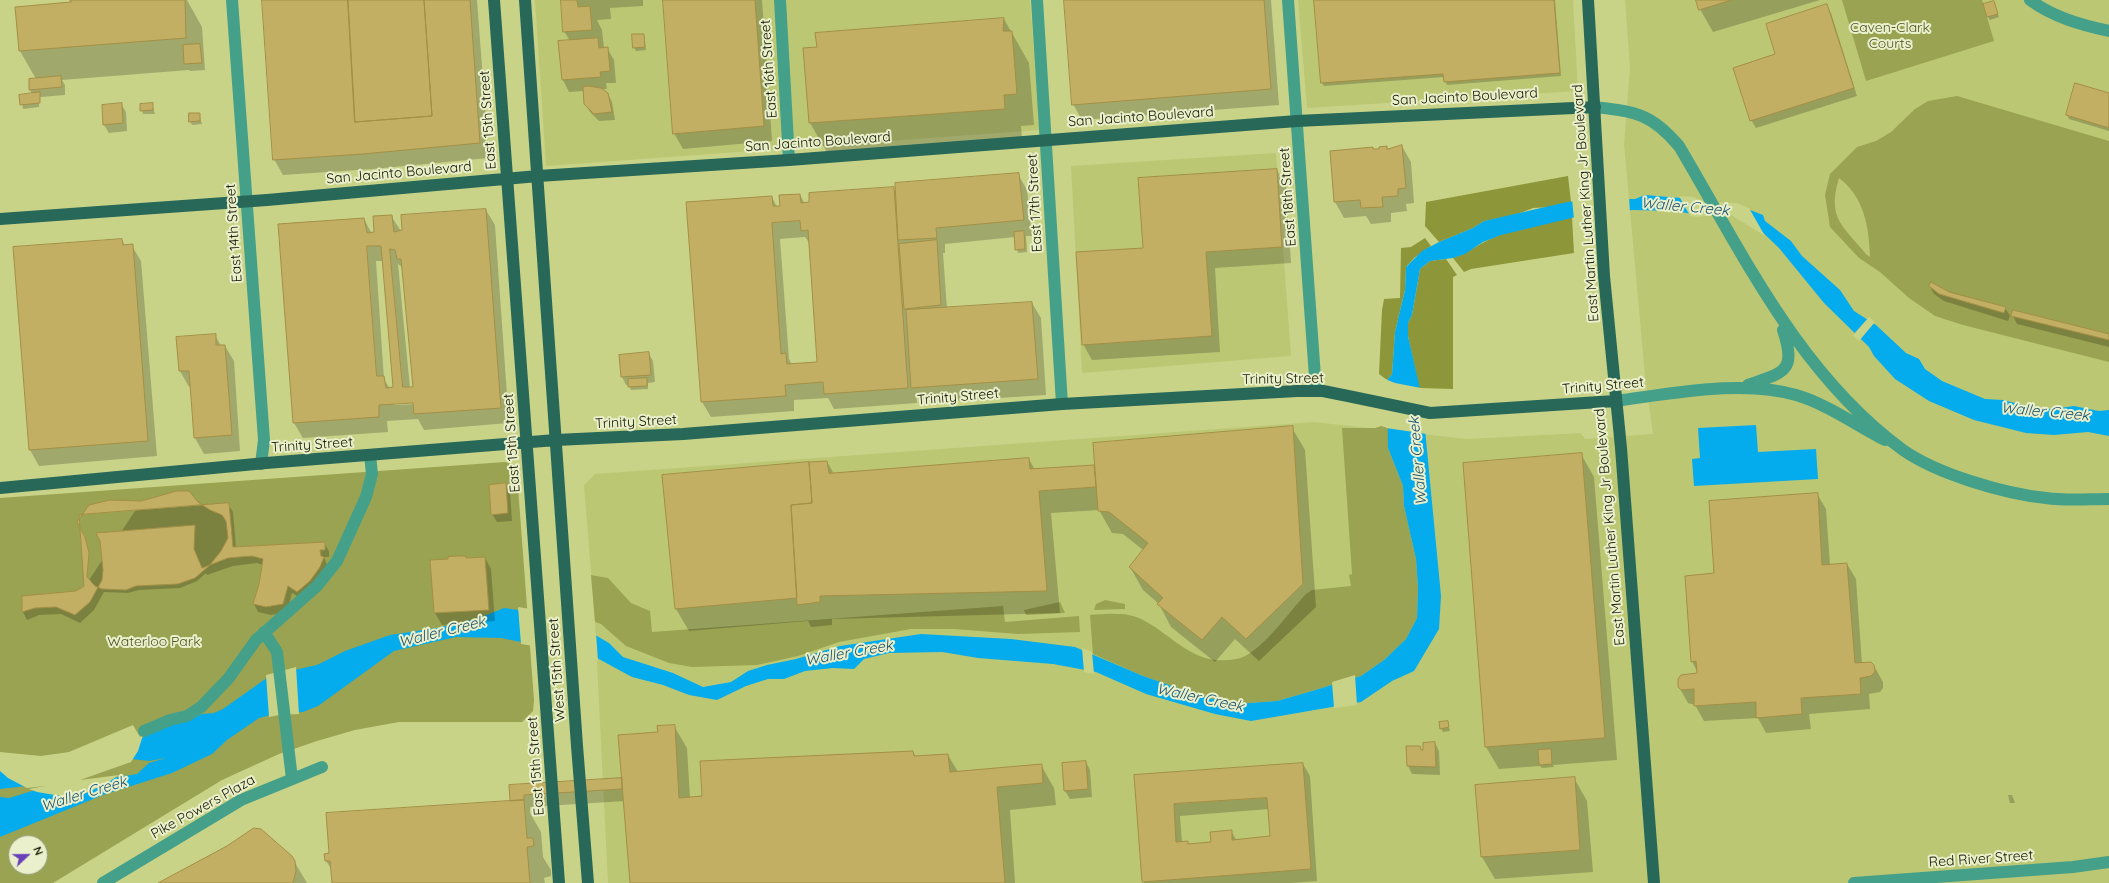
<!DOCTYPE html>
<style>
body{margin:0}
#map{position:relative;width:2109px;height:883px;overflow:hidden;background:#c9d388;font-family:Quicksand,sans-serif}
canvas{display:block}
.north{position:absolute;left:8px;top:835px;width:40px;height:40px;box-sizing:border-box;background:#eaf0cb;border:1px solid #959a7a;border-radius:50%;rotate:68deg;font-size:11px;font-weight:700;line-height:16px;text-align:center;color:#161800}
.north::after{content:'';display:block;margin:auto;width:14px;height:18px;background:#6a40b8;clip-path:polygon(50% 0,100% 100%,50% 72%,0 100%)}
</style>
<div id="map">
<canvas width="2109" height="883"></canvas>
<div class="north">N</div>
</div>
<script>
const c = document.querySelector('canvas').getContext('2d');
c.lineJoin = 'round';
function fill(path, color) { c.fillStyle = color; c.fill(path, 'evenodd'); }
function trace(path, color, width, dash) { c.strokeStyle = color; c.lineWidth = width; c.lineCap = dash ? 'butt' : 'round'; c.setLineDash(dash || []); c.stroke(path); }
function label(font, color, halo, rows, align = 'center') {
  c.font = font + ' Quicksand,sans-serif'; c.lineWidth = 4; c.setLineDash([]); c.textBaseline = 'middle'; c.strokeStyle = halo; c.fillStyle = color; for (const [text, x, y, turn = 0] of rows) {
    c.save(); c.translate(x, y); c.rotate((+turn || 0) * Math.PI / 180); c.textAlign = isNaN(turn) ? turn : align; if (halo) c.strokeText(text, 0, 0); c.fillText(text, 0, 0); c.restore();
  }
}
const built = new Path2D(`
 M535,0H1030L1040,130L546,166Z
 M1298,0H1573L1578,91L1307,108Z
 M1625,0H2109V883H608L595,622L584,485L595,474L1314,422L1467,439L1581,433L1585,439L1653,434L1645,376L1624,144L1630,67Z
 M1276,153L1291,356L1082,373L1071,166Z`);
const green = new Path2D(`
 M1842,0H1982L1994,41L1866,81Z
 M1957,96L2109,141V362L1963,325L1935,316L1909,298L1880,272L1859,258L1830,227L1825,195L1830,174L1857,147L1876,141L1891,132L1915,109L1928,101ZM1839,178C1864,197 1869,226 1870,257L1866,254C1842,225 1827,218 1839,178Z
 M1381,426L1388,428V448L1403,486L1404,506L1416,559L1418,588L1417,618L1406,639L1384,660L1361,676L1312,691L1277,701L1236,704L1204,697L1143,676L1093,654L1090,615C1106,614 1124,612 1139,618C1170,632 1189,663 1227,660C1235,660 1243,658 1250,653C1269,641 1290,611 1306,594L1312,590L1351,586L1349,575L1352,574L1342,428H1375Z
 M505,462L514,465L517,474L534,700L533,711L522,722H399L355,730L317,741L279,754L222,780L53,883H0V498ZM16,843H40V867H16Z
 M591,575L608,578L631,603L650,611L652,632L1003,606L1005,622L1079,616L1080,632L1018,634L954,629H911L839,642L798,656L757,665L692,667L669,663L626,646L601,624L595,622Z
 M1105,600L1125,604V609L1094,610L1096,604Z
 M1060,602L1065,613L1026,615L1024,610Z`);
const forest = new Path2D(`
 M1568,176L1571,202L1552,207L1533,208L1515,215L1484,221L1473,228L1439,242L1425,226L1426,202Z
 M1572,217L1574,253L1471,269L1464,272L1453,258C1470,252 1483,241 1500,235C1523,228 1548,223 1572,217Z
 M1425,238L1431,246L1414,258L1406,267L1405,290L1395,332L1392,374L1387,380L1379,374L1382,310L1384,299L1400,298L1401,248L1411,247Z
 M1446,259L1457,275L1453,277V389L1419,388L1408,336V323L1412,315L1420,269L1430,261Z`);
const water = new Path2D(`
 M1645,195L1693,199L1704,204L1737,205L1763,215L1765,221L1791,241L1802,256L1840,290L1854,311L1876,325L1906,353L1919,359L1925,369L1942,381L1985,399L2003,400L2027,406L2052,409L2074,406L2099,411L2109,410V436L2088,432L2054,435L2026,433L1974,420L1929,401L1895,379L1874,356L1869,347L1824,303L1779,248L1757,227L1733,214L1697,215L1676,211L1633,210L1584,215L1501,235L1483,242L1465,254L1453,258L1430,261L1420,269L1412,315L1408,323V336L1422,398L1441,596L1439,629L1414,671L1392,681L1361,702L1251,721L1215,714L1146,694L1096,672L1053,664L978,658L942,652L889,653L864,659L854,669L833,668L805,671L784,679H768L746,686L717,700L689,695L663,685L632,677L595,657L501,638L456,637L394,651L318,706L303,712L279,713L259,718L227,740L212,754L172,773L103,795L0,837V797L9,798L32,791L137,774L149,763L166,758L149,761L132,759L45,784L0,789V754L41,758L142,738L165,725L182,723L202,714L214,713L223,709L271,675L317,665L345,651L390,635L437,628L479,618L504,608L548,614L580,626L609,643L623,657L673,673L703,687L731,682L748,671L767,665L796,659L840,646L921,634L1011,639L1075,647L1143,676L1204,697L1236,704L1277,701L1312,691L1361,676L1384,660L1406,639L1417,618L1418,588L1416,559L1404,506L1403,486L1388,448L1387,380L1392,374L1395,332L1405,290L1406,267L1422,251L1439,242L1473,228L1484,221L1563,203L1586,199H1635Z
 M1756,425L1758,452L1816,449L1818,479L1694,486L1692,459L1700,458L1698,428Z`);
const pier = new Path2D(`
 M1609,195L1617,198L1629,197L1630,213L1606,214L1574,219L1572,199Z
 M1679,196L1694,197L1704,202L1737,203L1749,208L1765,236L1733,216L1723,214L1698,217L1690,216Z
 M1869,317L1875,322L1859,341L1853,335Z
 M1385,379L1395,383L1421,388L1424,397L1427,434L1386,428Z
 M518,607L549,612L580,624L596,633L598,661L558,650L521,644Z
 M1082,648L1092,652L1094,674L1084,672Z
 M296,667L299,714L279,715L269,717L266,675Z
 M1355,675L1357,705L1334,708L1332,682Z
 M133,725L140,737L143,735L138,751L131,762L80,780L119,775L106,784L81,795L67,797L37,792L29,789L45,786L27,788L8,778L0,771V752L41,756L69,752Z`);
const shadow = new Path2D(`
 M71,0H187L202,27L205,70L190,71L189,70L62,80L65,85V95L41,97V107V97H39V107L23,109L21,95L32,94L30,90V80L36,79L20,51L72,3Z
 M264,0H477L489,158L373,169L283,175L274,159Z
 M562,0H643V6L610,8L611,19L597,20L602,30L604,48H607L614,60L616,83H606L607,89H600L608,94L612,102L615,120L599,121L590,112L585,104L584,91L569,92L563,80L570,41L564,31Z
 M664,0H762L772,141L683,149L674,133Z
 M1065,0H1271L1279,105L1082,120L1073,104Z
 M1315,0H1555L1561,76L1447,85L1444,77L1324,86L1322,83Z
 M1697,0H1820L1713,32L1700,9Z
 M1827,6L1831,13L1857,96L1756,128L1751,120L1777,55Z
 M1995,6L1999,17L1990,20L1988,17Z
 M1004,19L1029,63L1034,125L1021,126L1022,139L828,154L810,123L818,48Z
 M644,35L646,50L636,51L634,47Z
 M2109,94V131L2069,119L2067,115Z
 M121,104L126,112L127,131L109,133L104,125L103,106Z
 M152,104L155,114H143L141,105Z
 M199,114L202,124L192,125L190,121Z
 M1402,146L1411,162L1414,203L1406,204L1407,211L1391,213V222L1371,224L1366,216L1344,218L1335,202L1331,151L1373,148L1374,150H1380L1387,147L1388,150Z
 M1277,170L1286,186L1291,263L1215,268L1220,352L1092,360L1083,344L1144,249Z
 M1018,174L1027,190L1032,236H1026L1027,252L1018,253L1015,237L945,244V253H943L947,308L1032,303L1041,318L1046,395L921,403L916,394L917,403L834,409L828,398L794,400V411L711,417L702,402L772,197L777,207H781L800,195L805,204L893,188L897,194ZM805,237L810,244L818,363L792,365L789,359L780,239Z
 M486,210L495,225L509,423L424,430L418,419L387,421L388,432L303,438L294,423L364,219L372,234L375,233L391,216L401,231ZM376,261H383L394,388L390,389L384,379ZM398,264L403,268L414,388H410ZM418,402L419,404L394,405V404Z
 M122,240L125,246H132L141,261L157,456L39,466L30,450L15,248Z
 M1930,286L2005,308L2010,316L2008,321L1944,301L1934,294Z
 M2013,316L2109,335V347L2017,324Z
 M215,335L221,346H225L234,361L240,451L204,454L195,438L191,386L189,387L180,371Z
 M649,354L653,361L655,382L648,383V389L631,390L629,385H626L622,377L620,355Z
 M1292,428L1305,450L1316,607L1259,661L1235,639L1215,662L1171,627L1159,604L1143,590L1130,567L1143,550L1123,534L1112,533L1099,510L1051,513L1060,613L832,619V625L811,627L808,621L689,631L676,609L827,462L834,474L1029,459L1035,470L1095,465Z
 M1581,454L1594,477L1617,760L1553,765L1554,767L1542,768L1540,766L1499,769L1486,747Z
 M505,484L510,492L512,521L497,522L492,514Z
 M188,492L203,506L228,504L233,512L236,548L324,543L329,551V557H324L327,565L302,599L292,593L287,612L271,615L258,612L254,604L260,585L263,565L257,563L233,566L207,575L206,573L197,581L180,588L139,590L128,593L104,592L94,610L80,623L61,614L39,615L27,620L23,612V597L76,592L85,586L141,502Z
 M1817,494L1826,509L1830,565L1847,564L1856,579L1862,664L1874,666L1883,682V688L1880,692L1869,694L1870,709L1809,714L1811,729L1766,733L1758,718L1704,721L1695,705L1688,703L1679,687L1698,674L1692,661L1715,574Z
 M485,558L491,569L495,621L442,625L435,613Z
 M1447,722L1450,731L1443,732L1441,728Z
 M674,726L687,748L690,798L913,752L916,757L948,755L958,772L1041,765L1054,788L1056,805L1010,810L1015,883H632L625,801L530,807V813L541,832L543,857L551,870V876L544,878L545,883H333L332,870L326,861L512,802L510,786L623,778L659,733Z
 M1435,743L1439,751L1440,775L1412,774L1408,766L1420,747L1422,751Z
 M1086,762L1090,770L1092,797L1070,799L1065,791Z
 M1303,764L1310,776L1317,881L1291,883H1144L1135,776ZM1269,809L1271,837L1237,841L1231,831L1212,843L1189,845L1187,842L1182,843L1180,816Z
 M1574,778L1587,801L1593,872L1495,879L1482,857Z
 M2008,795H2012L2015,803H2010Z
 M257,829L294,861L307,883H160Z`);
const building = new Path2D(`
 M70,0H185L186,38L19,51L15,7L71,2Z
 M262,0H348L355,122L432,116L424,0H470L480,143L363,154L273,160Z
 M348,0H424L432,116L355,122Z
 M561,0H577L578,7L590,6L592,30L563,32Z
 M663,0H755L764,126L673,134Z
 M1064,0H1264L1271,89L1072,105Z
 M1314,0H1554L1560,73L1444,82L1443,74L1321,83Z
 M1696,0H1732L1699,10Z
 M1994,1L1998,14L1987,17L1983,4Z
 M1827,4L1854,88L1750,121L1733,68L1775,54L1766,24Z
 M1004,18L1003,31H1012L1017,94L1004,95L1005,109L809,123L803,48L817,47L815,33Z
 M632,34H644L645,47L633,48Z
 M598,38L599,48L608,47L610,71L600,72L601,77L562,80L558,41Z
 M200,44L202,63L184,64L183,45Z
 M61,76L62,87L29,90V79Z
 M2075,83L2109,93V128L2066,115Z
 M588,86L601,88L608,93L612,112L594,114L584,104L583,87Z
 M40,92V103L20,105L19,95Z
 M122,103L123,123L103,125L102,105Z
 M153,103V110L140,111V104Z
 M189,113H200V121L189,122Z
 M1402,145L1406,188L1398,189V196L1382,197L1383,207L1361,208L1360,200L1334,202L1330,151L1373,147V149H1379V147L1387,146V149Z
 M1277,169L1282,247L1206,252L1212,336L1082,345L1076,252L1143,248L1138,178Z
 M1019,173L1024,220L936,228L937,238L898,240L895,183Z
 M894,187L908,388L824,394L823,382L785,385L786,396L701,402L686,202L772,196L773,206H780L779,195L800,194L801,203L809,202V193ZM800,221L801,231L808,230L817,362L787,364L786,353L781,354L772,223Z
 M486,209L501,408L414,414L413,403L379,405V417L293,423L278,224L364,218L367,233L374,232L373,216L392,215L394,232L402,230L401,215ZM367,246H381L393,387L386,388L384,376H377ZM390,249L395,250L397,259H401L413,387H403Z
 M1024,231L1025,249L1015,250L1014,232Z
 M122,239L123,245L133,244L148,441L29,450L13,247Z
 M937,240L941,305L904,309L899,244Z
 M1931,282L1949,292L2006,307L2004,313L1939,294L1929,286Z
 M1032,302L1038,379L911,388L906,310Z
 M2013,310L2109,334V340L2011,316Z
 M216,334V345H225L232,435L194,438L189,371H179L176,337Z
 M649,352L651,375L621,377L619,355Z
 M647,378V386L628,387V379Z
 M1293,426L1303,584L1246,639L1222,617L1202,640L1157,604L1163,598L1129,567L1148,543L1109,512L1098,511L1093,443Z
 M1582,453L1605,738L1485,747L1463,463Z
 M1029,458L1030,469L1094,465L1096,487L1039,491L1047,591L820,596V602L797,605L791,505L812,503L809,462L827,461L829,473Z
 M809,462L812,503L791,505L797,598L675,609L662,475Z
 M506,483L508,513L491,515L489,485Z
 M177,491H189L198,502L210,510L222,515L226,521L228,538L221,551L209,566L195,578L178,584L136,586L126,590L102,589L95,586L87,577L89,553L85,537L77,522L89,505L110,500L141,501Z
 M1818,493L1822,565L1847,563L1855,663L1871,662L1874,665L1875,672L1871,676L1860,678L1861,694L1801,698L1802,714L1756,718V702L1694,706V689L1681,690L1678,687V679L1681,675L1697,673L1696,661L1691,662L1685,576L1714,573L1709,501Z
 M229,503L233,547L325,542V550H320L321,556L324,557L320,567L310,581L297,592L288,586L283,604L266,607L253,604L259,584L263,559L252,556L228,558L202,568L194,549L195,525L96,533L100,541L103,570L102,580L90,602L75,615L56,607L35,608L22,612V596L76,591L84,586L79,515Z
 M457,556H466V558L485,557L489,610L434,613L430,560L448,559V557Z
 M1448,721L1449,727L1440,729L1439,722Z
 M675,725L679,798L702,796L700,761L913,751L914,756L948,754L950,772L1042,764L1043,783L997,787L1005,883H630L618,735L658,732L657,726Z
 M1435,742L1436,767L1407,766L1406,746H1420L1421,750H1423V743Z
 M1551,749L1552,764L1539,765L1538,750Z
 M1086,761L1088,789L1064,791L1062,763Z
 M1303,763L1311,869L1142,882L1134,775ZM1267,798L1270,836L1232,840V830L1210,832L1211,842L1188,844V841L1176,842L1174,804Z
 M1575,777L1580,850L1481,857L1475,785Z
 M622,778V789L524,795V800L510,801L509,785Z
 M524,800L527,838H533L534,846L527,847L530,883H332L330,861H325L324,854L329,853L326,813Z
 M254,828L261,829L292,856L295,861L296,871L293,883H158L227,846Z`);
const minor = new Path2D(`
 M232,0L264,440L261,464
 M780,0L789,160
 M1037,0L1062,404
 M1288,0L1316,391
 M2030,0C2053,17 2081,25 2109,31
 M1595,107C1636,112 1651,113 1679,146C1743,254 1799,374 1903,450C1937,474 2005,494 2046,498C2066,501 2088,499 2109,499
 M1748,385C1784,372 1797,372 1783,330
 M1615,401C1671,394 1742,379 1796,395C1827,404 1856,425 1885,440
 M264,632L277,652L292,779
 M144,731L170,720L187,716L201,707L228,679L256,640L317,586L337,561L366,497L372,474L370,455
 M103,883L241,800L322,767
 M1854,883L2073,867L2109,862`);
const major = new Path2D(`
 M494,0L559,883
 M525,0L577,746L588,883
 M1588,0L1604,276L1621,448L1654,883
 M0,219L267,200L538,176L789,160L1297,121L1595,107
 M0,488L266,463L556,440L683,434L1062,404L1297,391H1323L1348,396L1430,413L1615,401`);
const parkNames = [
 ["Caven-Clark",1890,28],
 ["Courts",1890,44],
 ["Waterloo Park",154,642]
];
const streetNames = [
 ["East 16th Street",769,69,-94],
 ["San Jacinto Boulevard",1465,97,-3],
 ["San Jacinto Boulevard",1141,117,-4],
 ["East 15th Street",488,120,-94],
 ["San Jacinto Boulevard",818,142,-4],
 ["San Jacinto Boulevard",399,173,-5],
 ["East 18th Street",1288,197,-94],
 ["East 17th Street",1035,203,-93],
 ["East Martin Luther King Jr Boulevard",1586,203,-94],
 ["East 14th Street",234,233,-94],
 ["Trinity Street",1283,379,-1],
 ["Trinity Street",1603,386,-5],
 ["Trinity Street",958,397,-5],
 ["Trinity Street",636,422,-3],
 ["East 15th Street",512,443,-94],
 ["Trinity Street",312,445,-4],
 ["East Martin Luther King Jr Boulevard",1610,527,-95],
 ["West 15th Street",557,670,-94],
 ["East 15th Street",536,766,-94],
 ["Pike Powers Plaza",203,807,-29],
 ["Red River Street",1981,859,-4]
];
const waterNames = [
 ["Waller Creek",1685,207,5],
 ["Waller Creek",2045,412,5],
 ["Waller Creek",1418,461,-95],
 ["Waller Creek",442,632,-14],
 ["Waller Creek",849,653,-10],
 ["Waller Creek",1200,698,12],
 ["Waller Creek",84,794,-17]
];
fill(built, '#bcc774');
fill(green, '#9aa351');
fill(forest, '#8d9739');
fill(water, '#04aced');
fill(pier, '#c9d388');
fill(shadow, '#0003');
fill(building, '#c3af64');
trace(building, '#a38f45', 1);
trace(minor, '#45a08a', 12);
trace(major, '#276858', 12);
label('14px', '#4e5322', '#eaf0cb', parkNames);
label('14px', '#161800', '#eaf0cb', streetNames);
label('italic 15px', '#1e536e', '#eaf0cb', waterNames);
</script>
